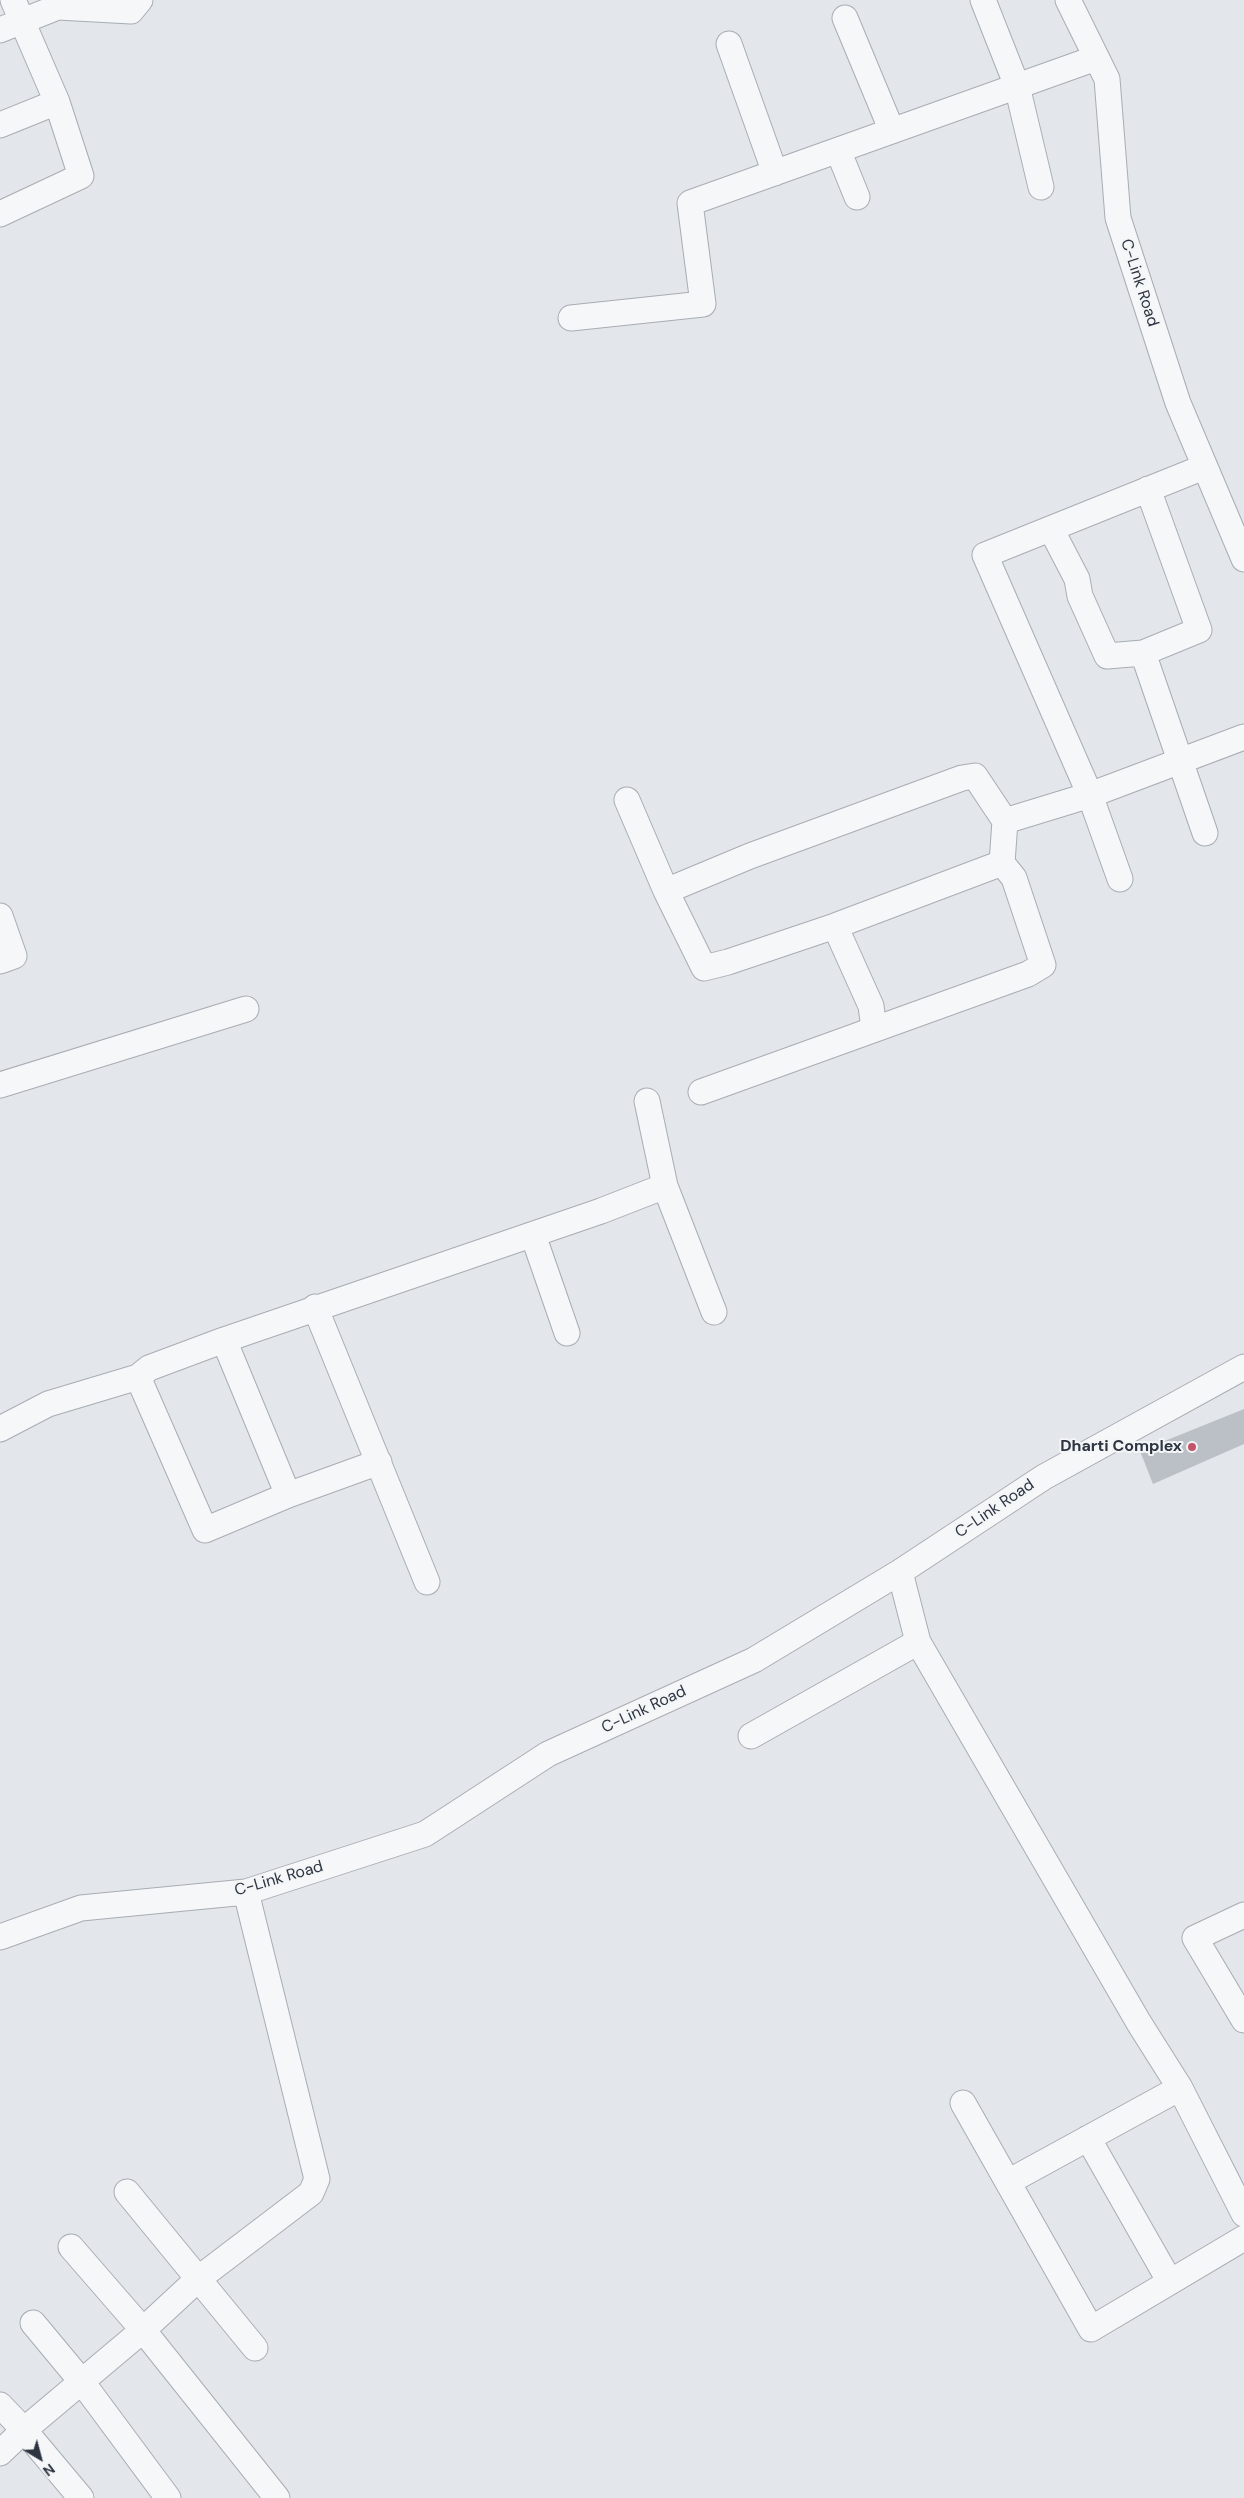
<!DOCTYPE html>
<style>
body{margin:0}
#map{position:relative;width:1244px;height:2498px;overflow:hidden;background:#e3e6ea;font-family:"DM Sans",sans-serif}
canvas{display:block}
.north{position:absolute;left:15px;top:2433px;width:50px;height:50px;-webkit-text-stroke:4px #f3f5f7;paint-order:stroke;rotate:143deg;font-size:14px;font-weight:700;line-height:20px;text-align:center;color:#2c3541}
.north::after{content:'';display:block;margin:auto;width:18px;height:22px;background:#2c3541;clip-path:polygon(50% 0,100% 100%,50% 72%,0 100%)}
</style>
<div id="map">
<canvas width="1244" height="2498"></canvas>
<div class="north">N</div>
</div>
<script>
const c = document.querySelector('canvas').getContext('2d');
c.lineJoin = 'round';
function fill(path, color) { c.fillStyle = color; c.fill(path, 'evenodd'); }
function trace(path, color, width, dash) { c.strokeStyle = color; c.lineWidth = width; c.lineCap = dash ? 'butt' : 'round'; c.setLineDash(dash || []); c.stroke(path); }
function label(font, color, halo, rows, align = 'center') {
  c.font = font + ' "DM Sans",sans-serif'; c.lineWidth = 4; c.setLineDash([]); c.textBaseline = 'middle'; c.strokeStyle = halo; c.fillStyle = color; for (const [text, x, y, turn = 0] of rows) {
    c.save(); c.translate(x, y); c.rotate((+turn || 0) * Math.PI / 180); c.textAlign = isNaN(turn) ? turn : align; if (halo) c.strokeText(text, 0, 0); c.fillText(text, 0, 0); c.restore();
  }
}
const building = new Path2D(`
 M1244,1409V1444L1153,1484L1140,1451Z`);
const minor = new Path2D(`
 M983,0L1017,86L1041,187
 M1068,0L1107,79L1118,218L1178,403L1244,559
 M845,18L892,131
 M0,30L58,7L131,11L140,0
 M729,44L775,173
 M0,125L57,102
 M838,150L857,197
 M0,214L81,176L57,102L13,0
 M571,318L703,304L690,203L1096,58
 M1051,529L1077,579L1080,596L1107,656L1143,653L1199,630L1148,489
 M1143,653L1205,833
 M627,800L666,891L704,968L728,962L835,926L1002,863
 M1005,821L1090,795L1244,737
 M1120,879L1090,795L985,555L1204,467
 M666,891L750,856L962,778L975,776L1005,821L1002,863L1014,878L1043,965L1028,974L701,1092
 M0,916L14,956L0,961
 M835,926L871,1006L874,1029
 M0,1085L246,1009
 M647,1101L665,1186
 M533,1235L567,1333
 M315,1307L427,1582
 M224,1340L288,1495
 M138,1377L205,1530L288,1495L379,1462
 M0,1429L48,1404L138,1377L149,1368L224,1340L601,1211L665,1186L714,1312
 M900,1572L918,1642L1139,2023L1180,2088L1244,2214
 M751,1736L918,1642
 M1244,1915L1195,1938L1244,2020
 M0,1937L81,1908L246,1892L425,1834L548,1754L754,1660L900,1572L1044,1477L1244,1367
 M963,2103L1091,2329L1244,2238
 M1088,2138L1170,2282
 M1008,2182L1180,2088
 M127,2192L255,2348
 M71,2247L143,2330L277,2498
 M33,2323L82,2382L168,2498
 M0,2405L24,2430L0,2453
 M81,2498L24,2430L143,2330L198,2279L311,2193L317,2179L246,1892`);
const markers = [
 [1192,1447,5,"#c3536a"]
];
const streetNames = [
 ["C-Link Road",1139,283,72],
 ["C-Link Road",995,1509,-34],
 ["C-Link Road",644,1710,-25],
 ["C-Link Road",279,1879,-16]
];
const poiNames = [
 ["Dharti Complex",1182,1447]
];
fill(building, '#bbc0c6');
trace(minor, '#a8adb4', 27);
trace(minor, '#f5f7f8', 25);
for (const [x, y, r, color] of markers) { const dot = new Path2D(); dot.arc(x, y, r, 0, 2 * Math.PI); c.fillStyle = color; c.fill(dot); trace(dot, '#f3f5f7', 2); }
label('16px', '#2c3541', '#f3f5f7', streetNames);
label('bold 16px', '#2c3541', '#f3f5f7', poiNames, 'right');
</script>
